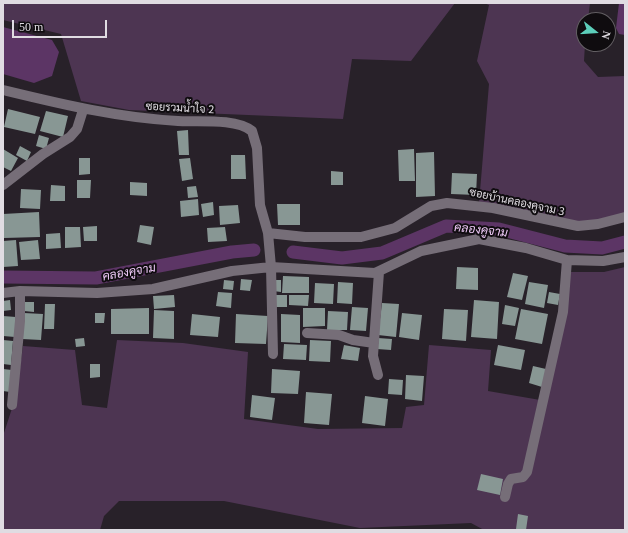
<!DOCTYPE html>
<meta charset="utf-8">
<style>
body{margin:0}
#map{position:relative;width:628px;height:533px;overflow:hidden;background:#282129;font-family:Georgia,serif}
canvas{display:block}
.frame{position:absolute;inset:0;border:4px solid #e0dce2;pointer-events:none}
.north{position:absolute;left:576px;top:12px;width:40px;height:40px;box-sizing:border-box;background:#0f0c0f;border:1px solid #635f63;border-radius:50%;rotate:107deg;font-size:11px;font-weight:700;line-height:16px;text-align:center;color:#e0dce2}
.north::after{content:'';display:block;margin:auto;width:14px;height:18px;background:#5cceba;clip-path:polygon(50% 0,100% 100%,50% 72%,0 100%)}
.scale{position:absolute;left:12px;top:20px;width:95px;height:18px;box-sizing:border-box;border:2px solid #e0dce2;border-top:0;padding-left:5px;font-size:12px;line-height:14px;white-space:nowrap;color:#e0dce2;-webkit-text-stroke:3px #0f0c0f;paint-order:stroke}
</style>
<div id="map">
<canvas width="628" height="533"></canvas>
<div class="frame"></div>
<div class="north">N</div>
<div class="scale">50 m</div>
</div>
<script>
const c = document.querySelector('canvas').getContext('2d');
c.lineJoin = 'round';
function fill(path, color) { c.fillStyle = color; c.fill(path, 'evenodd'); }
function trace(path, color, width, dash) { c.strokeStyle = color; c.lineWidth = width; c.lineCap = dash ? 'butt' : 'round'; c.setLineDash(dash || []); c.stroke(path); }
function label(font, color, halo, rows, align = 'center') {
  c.font = font + ' Georgia,Sarabun,serif'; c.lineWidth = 4; c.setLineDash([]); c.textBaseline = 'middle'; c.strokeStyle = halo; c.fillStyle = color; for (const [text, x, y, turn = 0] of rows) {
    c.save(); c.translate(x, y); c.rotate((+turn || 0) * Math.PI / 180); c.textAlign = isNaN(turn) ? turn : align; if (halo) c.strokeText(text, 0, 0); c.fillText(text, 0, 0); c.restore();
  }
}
const green = new Path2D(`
 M3,3H455L411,61L352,59L343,119L129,110L81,101L61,34L3,20Z
 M484,3H590L588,20H584L585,44L584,61L598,77L625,76V215L579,224L479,203L489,84L477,61L489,5Z
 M625,267V530H484L471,523L360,528L224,501H119L104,516L100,530H3V436L16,396L23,346L75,350L82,405L107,408L117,340L183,343L248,352L244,419L318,429L402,428L406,407L424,405L429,345L491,350L488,391L546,401L564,272H604Z`);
const water = new Path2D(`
 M619,3H625V35L619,34L616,28Z
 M3,27L52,40L59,52L52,76L34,83L3,74Z`);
const canal = new Path2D(`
 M293,252L342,258L382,253L446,226L499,229L565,246L602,248L625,242
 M3,277L96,278L232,252L254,250`);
const building = new Path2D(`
 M8,109L40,117L35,134L4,127Z
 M46,111L68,116L63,137L40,131Z
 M188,130L189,155H179L177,131Z
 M39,135L49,138L46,149L36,146Z
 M20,146L31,152L27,161L16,155Z
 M3,149L18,158L11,171L3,167Z
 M414,149L415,181H399L398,150Z
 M434,152L435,196L416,197V153Z
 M231,155H245L246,179H231Z
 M79,158H90V174L79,175Z
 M190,158L193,179L182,181L179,159Z
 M331,171L343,172V185H331Z
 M452,173L477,174L476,195L451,194Z
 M77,180H91L90,198H77Z
 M130,182L147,183V196L130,195Z
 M51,185L65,186V201H50Z
 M196,186L198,197L188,198L187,187Z
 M21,189L41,190L40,209L20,208Z
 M198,199L199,215L181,217L180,201Z
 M213,202L214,215L203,217L201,204Z
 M277,204H300V225H278Z
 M238,205L240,223L220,225L219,206Z
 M39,212L40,237L4,238L3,214Z
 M140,225L154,227L151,245L137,242Z
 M97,226V241H84L83,227Z
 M65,227H80L81,247L65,248Z
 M225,227L227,241L208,242L207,228Z
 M60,233L61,248L46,249V234Z
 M16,240L18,266L3,267V241Z
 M38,240L40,259L21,260L19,242Z
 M457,267L478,268V290L456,289Z
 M513,273L528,276L522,300L507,297Z
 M283,276L309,277V293H282Z
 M241,279L252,280L250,291L240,290Z
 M224,280L234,281L233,290L223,289Z
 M273,280H281V292L273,291Z
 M338,282L353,283L352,304L337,303Z
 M529,282L548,285L544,308L525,304Z
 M315,283L334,284L333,304L314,303Z
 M218,292L232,293L231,308L216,306Z
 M549,292L560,294L558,305L547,303Z
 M174,295L175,307L154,309L153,296Z
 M275,295H287V307H276Z
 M289,295H309L308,306L289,305Z
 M10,300L11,310L3,311V301Z
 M474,300L499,302L497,339L471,337Z
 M25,302H34V312L24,311Z
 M382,303L399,304L396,337L378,335Z
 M45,304H55L54,329H44Z
 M505,305L519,308L515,326L502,324Z
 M352,307L368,308L366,331L350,330Z
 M149,308V334H111V309Z
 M303,308H325V326L303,327Z
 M444,309L468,310L466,341L442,339Z
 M521,309L548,314L542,344L515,339Z
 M154,310L174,311V339L153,338Z
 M328,311L348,312L347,330H327Z
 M24,313L43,314L41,340L22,339Z
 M95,313H105L104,323H95Z
 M402,313L422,315L419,340L399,337Z
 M192,314L220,317L218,337L190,335Z
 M236,314L268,316L266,344L235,343Z
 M281,314L300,315V343L281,342Z
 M3,316L16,317L15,337L3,336Z
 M84,338L85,346L76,347L75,339Z
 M378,338L392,339L391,350L377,349Z
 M3,340L13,341L11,365L3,364Z
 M310,340L331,341L330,362L309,361Z
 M284,344L307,345L306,360L283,359Z
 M344,345L360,348L358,361L341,359Z
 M498,345L525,350L521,370L494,365Z
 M90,364H100V377L90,378Z
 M533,366L546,369L542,387L529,383Z
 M3,369L12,370L10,392L3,391Z
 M272,369L300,371L298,394L271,393Z
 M406,375L424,376L422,401L405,399Z
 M389,379L403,380L402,395L388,394Z
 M306,392L332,394L329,425L304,423Z
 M252,395L275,398L272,420L250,417Z
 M365,396L388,399L385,426L362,423Z
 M481,474L503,479L500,495L477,490Z
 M518,514L528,516L526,530L516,529Z`);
const minor = new Path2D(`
 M3,90C61,104 118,118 178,121C198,122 236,118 252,131L257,148L260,205L268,233L271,267L273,354
 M3,185L43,154L70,137L77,129L83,110
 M268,233L305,237H361L395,228L431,206L447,203L493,208L578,226L598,224L625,217
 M3,293L20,291L97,293L153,289L232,271L271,267L375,273L421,251L479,239L526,248L567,260L603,261L625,257
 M307,333L339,335L353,340L374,343
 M378,375L373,356L379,272
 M12,405L20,321V291
 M505,497L508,484L511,479L523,477L527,472L563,312L567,260`);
const streetNames = [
 ["ซอยรวมน้ำใจ 2",180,108,3],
 ["ซอยบ้านคลองคูจาม 3",517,202,12]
];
const waterNames = [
 ["คลองคูจาม",481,230,6],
 ["คลองคูจาม",129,272,-10]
];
fill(green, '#4d3552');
fill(water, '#5c3565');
trace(canal, '#5c3565', 13);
fill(building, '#889794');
trace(minor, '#766e78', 10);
label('11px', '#e0dce2', '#0f0c0f', streetNames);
label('italic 12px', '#eec9f7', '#0f0c0f', waterNames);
</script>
